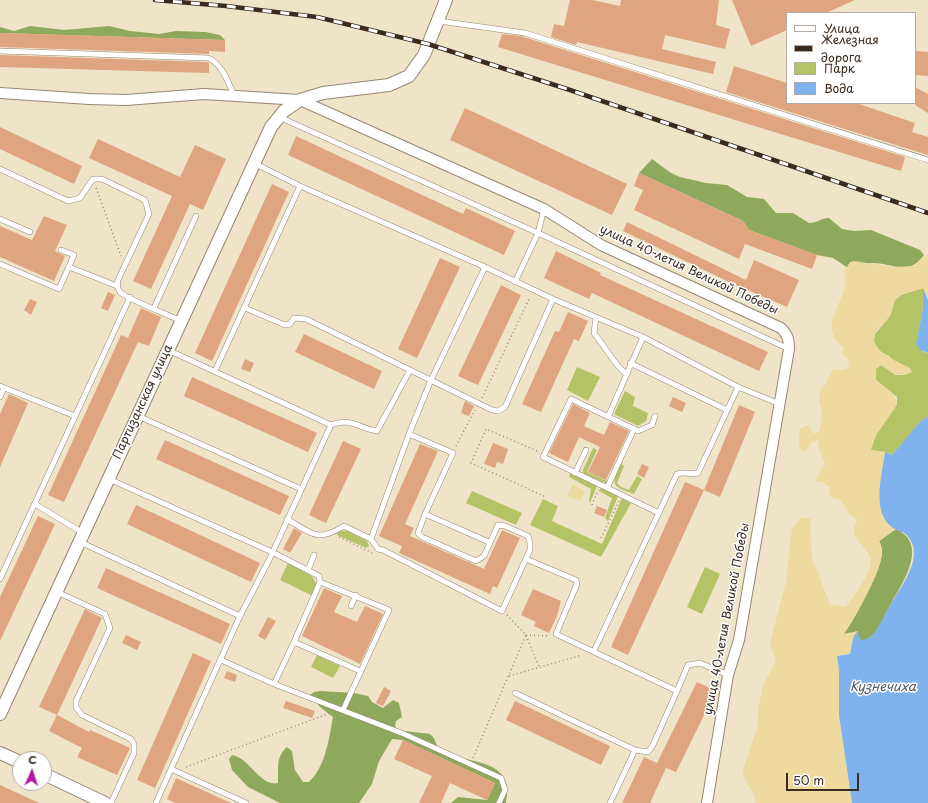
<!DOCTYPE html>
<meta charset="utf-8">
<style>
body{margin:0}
#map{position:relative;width:928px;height:803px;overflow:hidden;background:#efe4c8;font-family:"Playpen Sans",sans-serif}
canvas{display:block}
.legend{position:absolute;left:786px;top:12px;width:130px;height:92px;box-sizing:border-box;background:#fff;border:1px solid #b1aaa5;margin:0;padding:5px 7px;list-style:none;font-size:12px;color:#3b2a1e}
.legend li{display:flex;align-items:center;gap:8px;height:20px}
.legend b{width:20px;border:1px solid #b1aaa5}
.north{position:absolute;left:12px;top:751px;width:40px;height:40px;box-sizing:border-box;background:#fff;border:1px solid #b1aaa5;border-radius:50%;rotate:3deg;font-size:11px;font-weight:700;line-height:16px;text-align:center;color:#3b2a1e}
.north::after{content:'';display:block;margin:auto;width:14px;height:18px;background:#b5179e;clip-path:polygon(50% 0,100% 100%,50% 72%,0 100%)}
.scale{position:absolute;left:786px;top:773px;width:73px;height:18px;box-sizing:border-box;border:2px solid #3b2a1e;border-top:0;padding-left:5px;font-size:12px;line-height:14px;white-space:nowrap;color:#3b2a1e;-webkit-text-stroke:3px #fff;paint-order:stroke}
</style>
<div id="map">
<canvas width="928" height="803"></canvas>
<ul class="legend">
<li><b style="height:5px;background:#fff"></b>Улица</li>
<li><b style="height:5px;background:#3b2a1e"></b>Железная дорога</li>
<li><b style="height:11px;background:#b3c366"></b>Парк</li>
<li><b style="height:11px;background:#80b3ed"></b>Вода</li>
</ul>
<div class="north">С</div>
<div class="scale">50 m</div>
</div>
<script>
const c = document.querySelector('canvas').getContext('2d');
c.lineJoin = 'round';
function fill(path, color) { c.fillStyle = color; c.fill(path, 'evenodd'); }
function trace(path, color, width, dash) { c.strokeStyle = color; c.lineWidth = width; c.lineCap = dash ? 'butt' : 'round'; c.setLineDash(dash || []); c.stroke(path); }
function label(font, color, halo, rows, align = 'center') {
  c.font = font + ' "Playpen Sans",sans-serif'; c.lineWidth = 3; c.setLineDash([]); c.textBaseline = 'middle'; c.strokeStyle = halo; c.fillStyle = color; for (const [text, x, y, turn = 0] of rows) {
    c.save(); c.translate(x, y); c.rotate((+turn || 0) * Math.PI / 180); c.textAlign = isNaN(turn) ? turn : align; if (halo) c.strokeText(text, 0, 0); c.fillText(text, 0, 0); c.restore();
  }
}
const green = new Path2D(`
 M923,288V309L917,340L923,352L928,353V416L919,424L892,455L885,452L870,450L876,435L897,404V397L876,380V369L881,365L896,375H905L889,356L879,351L874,342L875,334L890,316L895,300L901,295Z
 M577,367L600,377L588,401L567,390Z
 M625,391L635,397L633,406L648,413L646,421L638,426L614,414Z
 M593,448L597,450L587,472L607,481L621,455L608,483H605L584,474L583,470Z
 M621,463L624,466L617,483L621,487L629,490L637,476L642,479L634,494C611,486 611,485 621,463Z
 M570,473L597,486L590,503L589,501L591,489L569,477Z
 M601,487L618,496L608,521L605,518L612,498L599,491Z
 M472,491L522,513L516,525L466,503Z
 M622,498L631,503L601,557L530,525L543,499L558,506L552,521L602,544Z
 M338,531H347L367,541L369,546L366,548L337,535Z
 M288,563L312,576L317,585L311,595L280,580Z
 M705,567L720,574L702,614L687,607Z
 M317,655L340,666L333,678L311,667Z`);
const forest = new Path2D(`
 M30,26L64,30L109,26L130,31L159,34L176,31L205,32L220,35L225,40L0,33V27L14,31Z
 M652,159L671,173L680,177L706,183L727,185L747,197L764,199L776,213H793L809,223C817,223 822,218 829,218L842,229L854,231L871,230L920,250L924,255C908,277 894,263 873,263C865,263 856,266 848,268L833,258L817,255L749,230L743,221L639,173Z
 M896,529C928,544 905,579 892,602C885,613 879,634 866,640C861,642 849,636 843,635C852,624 879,574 881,559C883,553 882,546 879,541Z
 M320,691L354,693L368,696L372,702L383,708L393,700L399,703L402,717L396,721L395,726L397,730L430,734C436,738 435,745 440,749C465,766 516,755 506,803H451L458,797L487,800L495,783L403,740L392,739L379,761L372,784L359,803H280L248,787L232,770L229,759L232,755C250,758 260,787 278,783C279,768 275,758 287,747L292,751L295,770L303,782H309C326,766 329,738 333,717L320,707L310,695L314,692Z`);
const sand = new Path2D(`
 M926,255H928V300L923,288C916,291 900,293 895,300C892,305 893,312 889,317C886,322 880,325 877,330C863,349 899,362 910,368L912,372C899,380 892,370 881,365L878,366L875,372L876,380L891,392L897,401L895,408L876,435L871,450L885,452C883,470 870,523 896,529L879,541C882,546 883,553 881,559C879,573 853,624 843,634L858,631L854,636L850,654L837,656L839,670V715L852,803H755C756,789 742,783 743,770L758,725V712L763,685L776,661L770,643L786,582L792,528L801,518H810L812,558L830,604L845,607C853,598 873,571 871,559C869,550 855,541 854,534C853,530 856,523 857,519L850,515L841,500L832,498L829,495L830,487L822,482L814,481L825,464L819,449L818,440L811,443L806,451L802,452L799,444V430L807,425L813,433H817L820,430L822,412L819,400L820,391L826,384L829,376L834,369L842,370L849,368L848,359L841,353L844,348L835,340L832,331V320L845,288V270L850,262L854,261L893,267L914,266Z
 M573,484L585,492L580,501L567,496Z`);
const water = new Path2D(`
 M923,288L928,300V353L920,350L916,344L923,309Z
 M928,416V803H852L839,715V670L837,656L850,654L853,639L858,631L860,639L863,640L869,638L875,632C882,622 886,612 892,602C904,582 928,551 903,532C899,532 899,531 895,529C870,516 882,475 885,452L892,455L919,423Z`);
const building = new Path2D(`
 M570,0H592L620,6L621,0H719L716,25L730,29L725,49L665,35L662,49L716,62L713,74L577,42L576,45L551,37L554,24L564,26Z
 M732,0H855L826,13H787V30L751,46Z
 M0,33L225,40V52L209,51V54L0,47Z
 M502,34L521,36L549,45L905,157L901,171L498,47Z
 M915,51L928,52V76L915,75Z
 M0,55L207,62L209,63V73L0,67Z
 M734,66L787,83V103H856L915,123L912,132L928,137V155L726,92Z
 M915,87L928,94V113L915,105Z
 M465,108L627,184L612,215L450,140Z
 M0,127L82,166L74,184L0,149Z
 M296,136L463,214L466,208L515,231L504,255L288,155Z
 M98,139L180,177L195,145L226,159L203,210L190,204L151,289L133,281L172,196L89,158Z
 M639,173L743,221L749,230L817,255L812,269L745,244L739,259L634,210L643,190L634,186Z
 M272,184L289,192L212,361L195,353Z
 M44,216L67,225L55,251L65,256L54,281L0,257V226L32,240Z
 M627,222L746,280L754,260L799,280L787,307L729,282L623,231Z
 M556,251L601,273L600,275L768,352L759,371L592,293L589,299L544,278Z
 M440,258L460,267L417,358L398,349Z
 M501,285L521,295L478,385L458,376Z
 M108,292L115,295L108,311L101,308Z
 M30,299L37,302L31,315L24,310Z
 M141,308L161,317L149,346L138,342L64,502L48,495L121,335L128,338Z
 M568,312L588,321L579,341L574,339L541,412L522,404L555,331L559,332Z
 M304,334L382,371L374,389L295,352Z
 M245,359L254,363L250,372L241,369Z
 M192,377L317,433L308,452L184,396Z
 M9,394L28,403L0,467V414Z
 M673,397L686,403L682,412L669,406Z
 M465,401L474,406L469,416L461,413Z
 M573,404L590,413L584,426L604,435L610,422L629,431L606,480L588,472L600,447L579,437L568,462L549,453Z
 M739,405L755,412L720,497L704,490Z
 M165,440L289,496L280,515L156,459Z
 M343,441L361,449L326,523L309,515Z
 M493,443L508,449L503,464L497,462L495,468L484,464Z
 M420,444L438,451L405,524L414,528L410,536L484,569L502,530L520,538L497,588L493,586L490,594L399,553L402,546L379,536Z
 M642,464L649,467L644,478L637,474Z
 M685,482L704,490L628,655L611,647Z
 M136,505L260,563L251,582L127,524Z
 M597,506L607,510L604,517L594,513Z
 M38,516L55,524L0,641V597Z
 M294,528L302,533L290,553L283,549Z
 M106,568L230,624L221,644L97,588Z
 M324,588L342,596L334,612L357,622L365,606L383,614L360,664L302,636Z
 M533,589L561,601L557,616L549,633L534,626L536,622L521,615Z
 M85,609L102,618L57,715L39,707Z
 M268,617L276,621L265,640L258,636Z
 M126,635L141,642L137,650L122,643Z
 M193,653L211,661L155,788L137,780Z
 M227,671L237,675L235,682L224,678Z
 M697,682L716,691L676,772L666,768L650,803H622L644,757L657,763Z
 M384,687L391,691L383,706L376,703Z
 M286,701L315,711L312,718L283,708Z
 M515,701L610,746L601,765L506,720Z
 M57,715L89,732L90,730L130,748L117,775L77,757L82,748L49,731Z
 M403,740L495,783L487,800L450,783L441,803H419L432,776L394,759Z
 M176,778L189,784L231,803H175L167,799Z
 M0,785L39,803H0Z`);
const path = new Path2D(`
 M96,188L121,256
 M482,398L530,297
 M456,446L475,410
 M537,451L486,429L471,463L546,497
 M592,505L598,490
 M339,537L372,553
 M601,538L619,501
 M507,615L526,635L539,667
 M526,635L550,636
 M509,676L582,655
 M473,758L526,635
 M186,767L330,713`);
const service = new Path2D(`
 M439,21L525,33L928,160
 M0,51L208,58C223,64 228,83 235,97
 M279,117L538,233L789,349
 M254,163L300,186L485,267L553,299L643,337L738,387L780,404
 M0,169L68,201L80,198L93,179H102L145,200L149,214L118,280C117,284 117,288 120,292C127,299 169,315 181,321
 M0,219L30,232
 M0,264L59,289L74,255L61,250
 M69,267L117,286
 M515,282L538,233L544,209
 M154,308L196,216
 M245,308L285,325L290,324L294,318L306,319L410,370
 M596,317L594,333L618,366L626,374
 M168,350L331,425C349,417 359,428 377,431L410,370L492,410L498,411L505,407L553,299
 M630,363L727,410
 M215,371L300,186
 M0,386L75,416
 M0,397L4,388
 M138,416L301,489
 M608,417L643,337
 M634,429L638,431L652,425L655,416
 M409,434L431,380L485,267
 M575,473L586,450
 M109,479L272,552L319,576L320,582L294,642L360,671
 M607,488L634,429L571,399L543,457L659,513
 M35,504L83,533
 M287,519C311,533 317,543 344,526L371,539L378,549L383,550L502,611L530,550V543L528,536L505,526L498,525L484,556L476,561L422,537L418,533L425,514L489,542
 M371,539L409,434L453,453L425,514
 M80,542L240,616L269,560L331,425
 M526,559L576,580L577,584L556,634L677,691L688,665L700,663L728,675
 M308,570L314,555
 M0,579L130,297
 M320,582L389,610L343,710
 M57,592L105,614L110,628L76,701V707L82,715L131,739L134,744V753L111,803
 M351,606L356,595
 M594,651L677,474C685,471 690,475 698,473L738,387
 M221,660L274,684L404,734L501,778L505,790L499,803
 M274,684L294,642
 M515,693L635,750
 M171,769L240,616
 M156,803L171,769L246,803
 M610,803L635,750L648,752L653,745L677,691`);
const minor = new Path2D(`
 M0,93L89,99L126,100L204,94L300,100L544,209L601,245L781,328C788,335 789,340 789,349L739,640L728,675L707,803`);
const tertiary = new Path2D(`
 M0,714L271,127L284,111L300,100L323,93L389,85L409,76L424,55L446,0
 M0,753L20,762
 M44,774L105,803`);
const rail = new Path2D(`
 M155,0L226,6L317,17L428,44L570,90L928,213`);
const streetNames = [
 ["улица 40-летия Великой Победы",689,270,25],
 ["Партизанская улица",143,402,-65],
 ["улица 40-летия Великой Победы",727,619,-79]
];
const waterNames = [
 ["Кузнечиха",883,687]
];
fill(green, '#b3c366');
fill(forest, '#8ea95b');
fill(sand, '#eeda9e');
fill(water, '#80b3ed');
fill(building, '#dfa480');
trace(service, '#958773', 6);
trace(minor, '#958773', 12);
trace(tertiary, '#958773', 14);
trace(path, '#958773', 1.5, [1, 3]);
trace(service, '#fff', 5);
trace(minor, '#fff', 10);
trace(tertiary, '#fff', 12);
trace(rail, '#3b2a1e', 4.5);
trace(rail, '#fff', 3, [9]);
label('12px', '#3b2a1e', '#fff', streetNames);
label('italic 13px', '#535a66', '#fff', waterNames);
</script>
